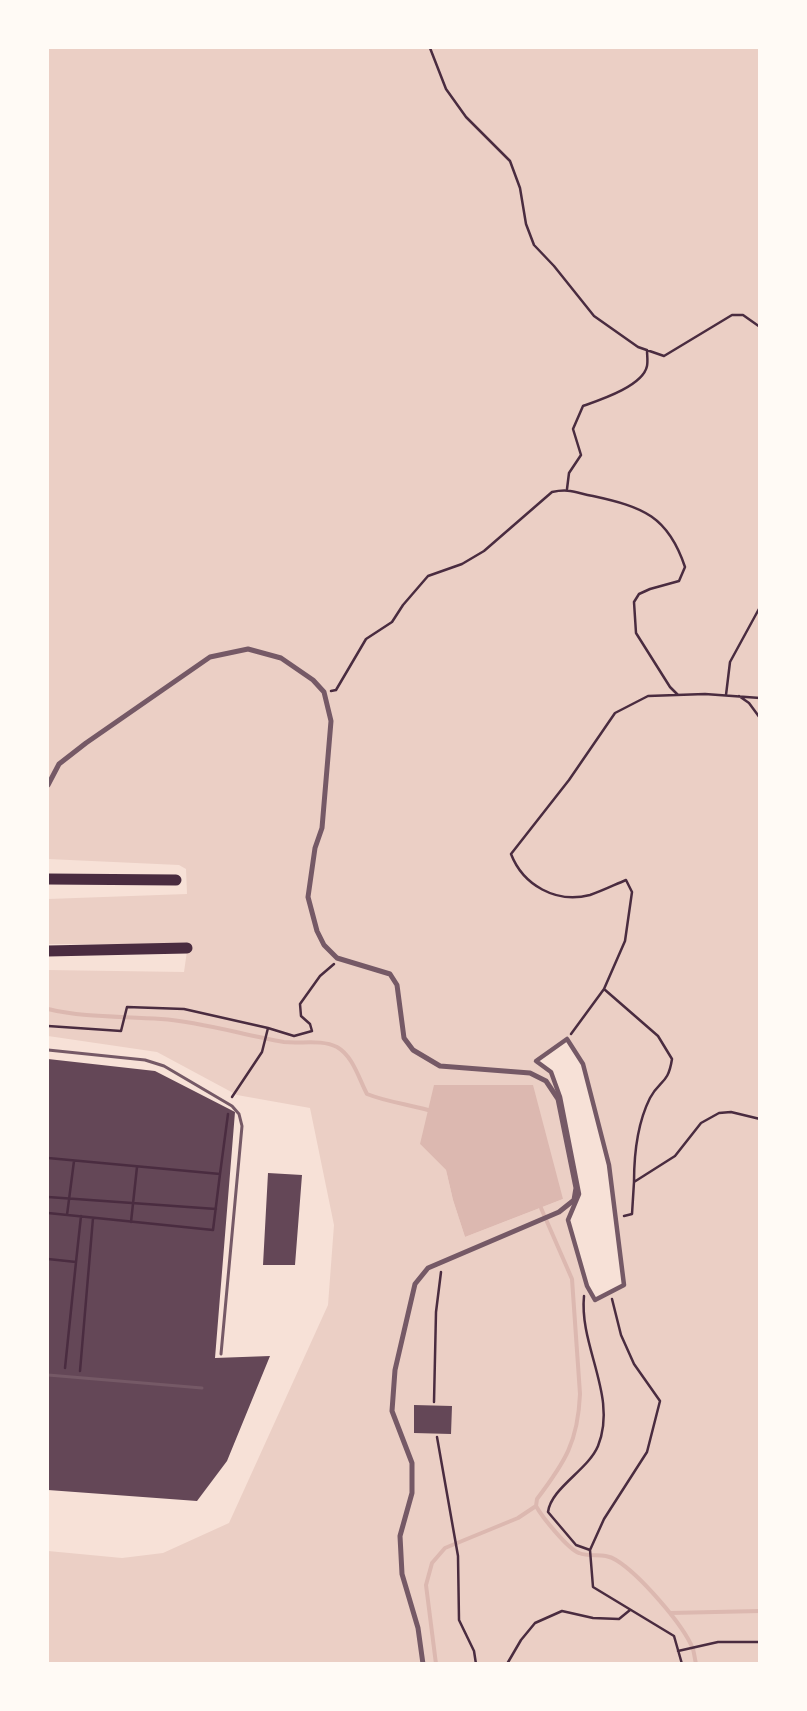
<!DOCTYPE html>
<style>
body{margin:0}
#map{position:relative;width:807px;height:1711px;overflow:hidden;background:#f7e1d7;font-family:Poppins,sans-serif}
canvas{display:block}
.frame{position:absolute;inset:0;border:49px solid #fffaf5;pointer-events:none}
</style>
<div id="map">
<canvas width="807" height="1711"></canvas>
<div class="frame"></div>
</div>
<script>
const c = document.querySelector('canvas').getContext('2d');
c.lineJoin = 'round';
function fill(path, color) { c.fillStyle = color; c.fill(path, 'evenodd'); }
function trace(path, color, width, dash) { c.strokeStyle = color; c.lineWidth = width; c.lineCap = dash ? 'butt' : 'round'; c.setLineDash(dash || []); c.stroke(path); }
const green = new Path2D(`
 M48,48H759V1663H48V1551L122,1558L163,1553L229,1523L328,1305L334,1225L310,1108L237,1095L157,1052L48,1036V970L184,972L188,944H48V899L187,894L186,869L179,865L48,859ZM567,1039L583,1064L609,1165L624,1285L595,1300L587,1286L568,1220L579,1194L560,1097L551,1072L537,1061ZM420,1144L563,1199L465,1237L453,1200L446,1170Z`);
const water = new Path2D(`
 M434,1085H533L563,1199L465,1237L453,1200L446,1170L420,1144Z`);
const stream = new Path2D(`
 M48,1009C85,1018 123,1016 161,1019C203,1022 243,1035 284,1042C301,1044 321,1039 337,1047C353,1056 359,1079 367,1094C387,1102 407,1104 428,1110
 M541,1208L572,1279L580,1394C578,1442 565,1462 537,1499L536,1506C542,1517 568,1549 579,1553C591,1558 604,1552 616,1560C639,1574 683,1624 693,1649C694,1653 695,1659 696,1664
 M670,1613L760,1611
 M436,1664L426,1585L432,1563L445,1548L518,1518L536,1506`);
const building = new Path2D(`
 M48,1059L155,1071L235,1112L215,1358L270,1356L227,1461L197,1501L48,1490Z
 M268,1173L302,1175L295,1265H263Z
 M414,1405L452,1406L451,1434L414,1433Z`);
const path = new Path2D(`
 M430,48L446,89L466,117L510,161L520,188L526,224L534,245L554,266L594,316L638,347L664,356L732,315H743L760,327
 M567,489L569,473L581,455L573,429L583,406C600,400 643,386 647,366C648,361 647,355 647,350
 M331,691L336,690L366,639L392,622L403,605L428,576L462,564L484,551L552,492C570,488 576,493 593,496C643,507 668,516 685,567L679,581L650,589L639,594L634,602L636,633L670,687L678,695
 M726,695L730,662L760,607
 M739,696L749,703L760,718
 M604,989L658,1036L672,1059C668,1085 660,1079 650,1098C637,1124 634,1153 634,1182
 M48,1026L121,1031L127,1007L184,1009L268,1028
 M571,1034L604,989L625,941L632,892L626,880C614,885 602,891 590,895C556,904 523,885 511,854L569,780L615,713L648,696L705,694L760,698
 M232,1097L262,1052L268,1028L294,1036L312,1031L310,1024L301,1016L300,1004L320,976L334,964
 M48,1158L220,1174L213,1230L48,1213
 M220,1174L228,1114
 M48,1197L216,1209
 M67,1215L74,1161
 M624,1216L632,1214L634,1182L675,1156L701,1123L719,1113L731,1112L760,1119
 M131,1222L137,1167
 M48,1259L76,1262L65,1368
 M76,1262L81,1216
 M584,1296C579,1347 618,1396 598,1446C588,1470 551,1488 548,1512L576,1545L590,1550
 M612,1299L621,1335L634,1364L660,1401L647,1452L604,1519L590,1550L593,1587L674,1636L682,1664
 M80,1371L93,1218
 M434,1402L436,1312L441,1272
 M437,1437L458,1556L459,1620L474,1651L476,1664
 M678,1651L718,1642H760
 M507,1664L521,1640L535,1623L562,1611L593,1618L619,1619L630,1610`);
const service = new Path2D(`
 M48,1050L145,1060L164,1066L232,1106L239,1114L242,1126L221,1354
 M48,1375L202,1388`);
const pedestrian = new Path2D(`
 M567,1039L583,1064L609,1165L624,1285L595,1300L587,1286L568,1220L579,1194L560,1097L551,1072L536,1061Z`);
const minor = new Path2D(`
 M48,785L59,764L86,743L210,657L248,649L281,658L313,680L324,692L331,721L322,828L315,848L308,897L317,931L324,945L337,958L390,974L397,985L404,1038L413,1050L440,1066L530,1073L546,1081L558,1099L576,1188L574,1200L559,1212L428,1268L415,1284L395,1370L392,1411L412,1463V1493L400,1536L402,1574L418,1628L423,1664`);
const trunk = new Path2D(`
 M48,879L176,880
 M48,951L187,948`);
fill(green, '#ebcfc5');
fill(water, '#dcb8b0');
trace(stream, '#dcb8b0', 4);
fill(building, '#644757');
trace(path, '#4a2c40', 2.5);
trace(service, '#755966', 3);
trace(pedestrian, '#755966', 4.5);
trace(minor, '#755966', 5);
trace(trunk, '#4a2c40', 11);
</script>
